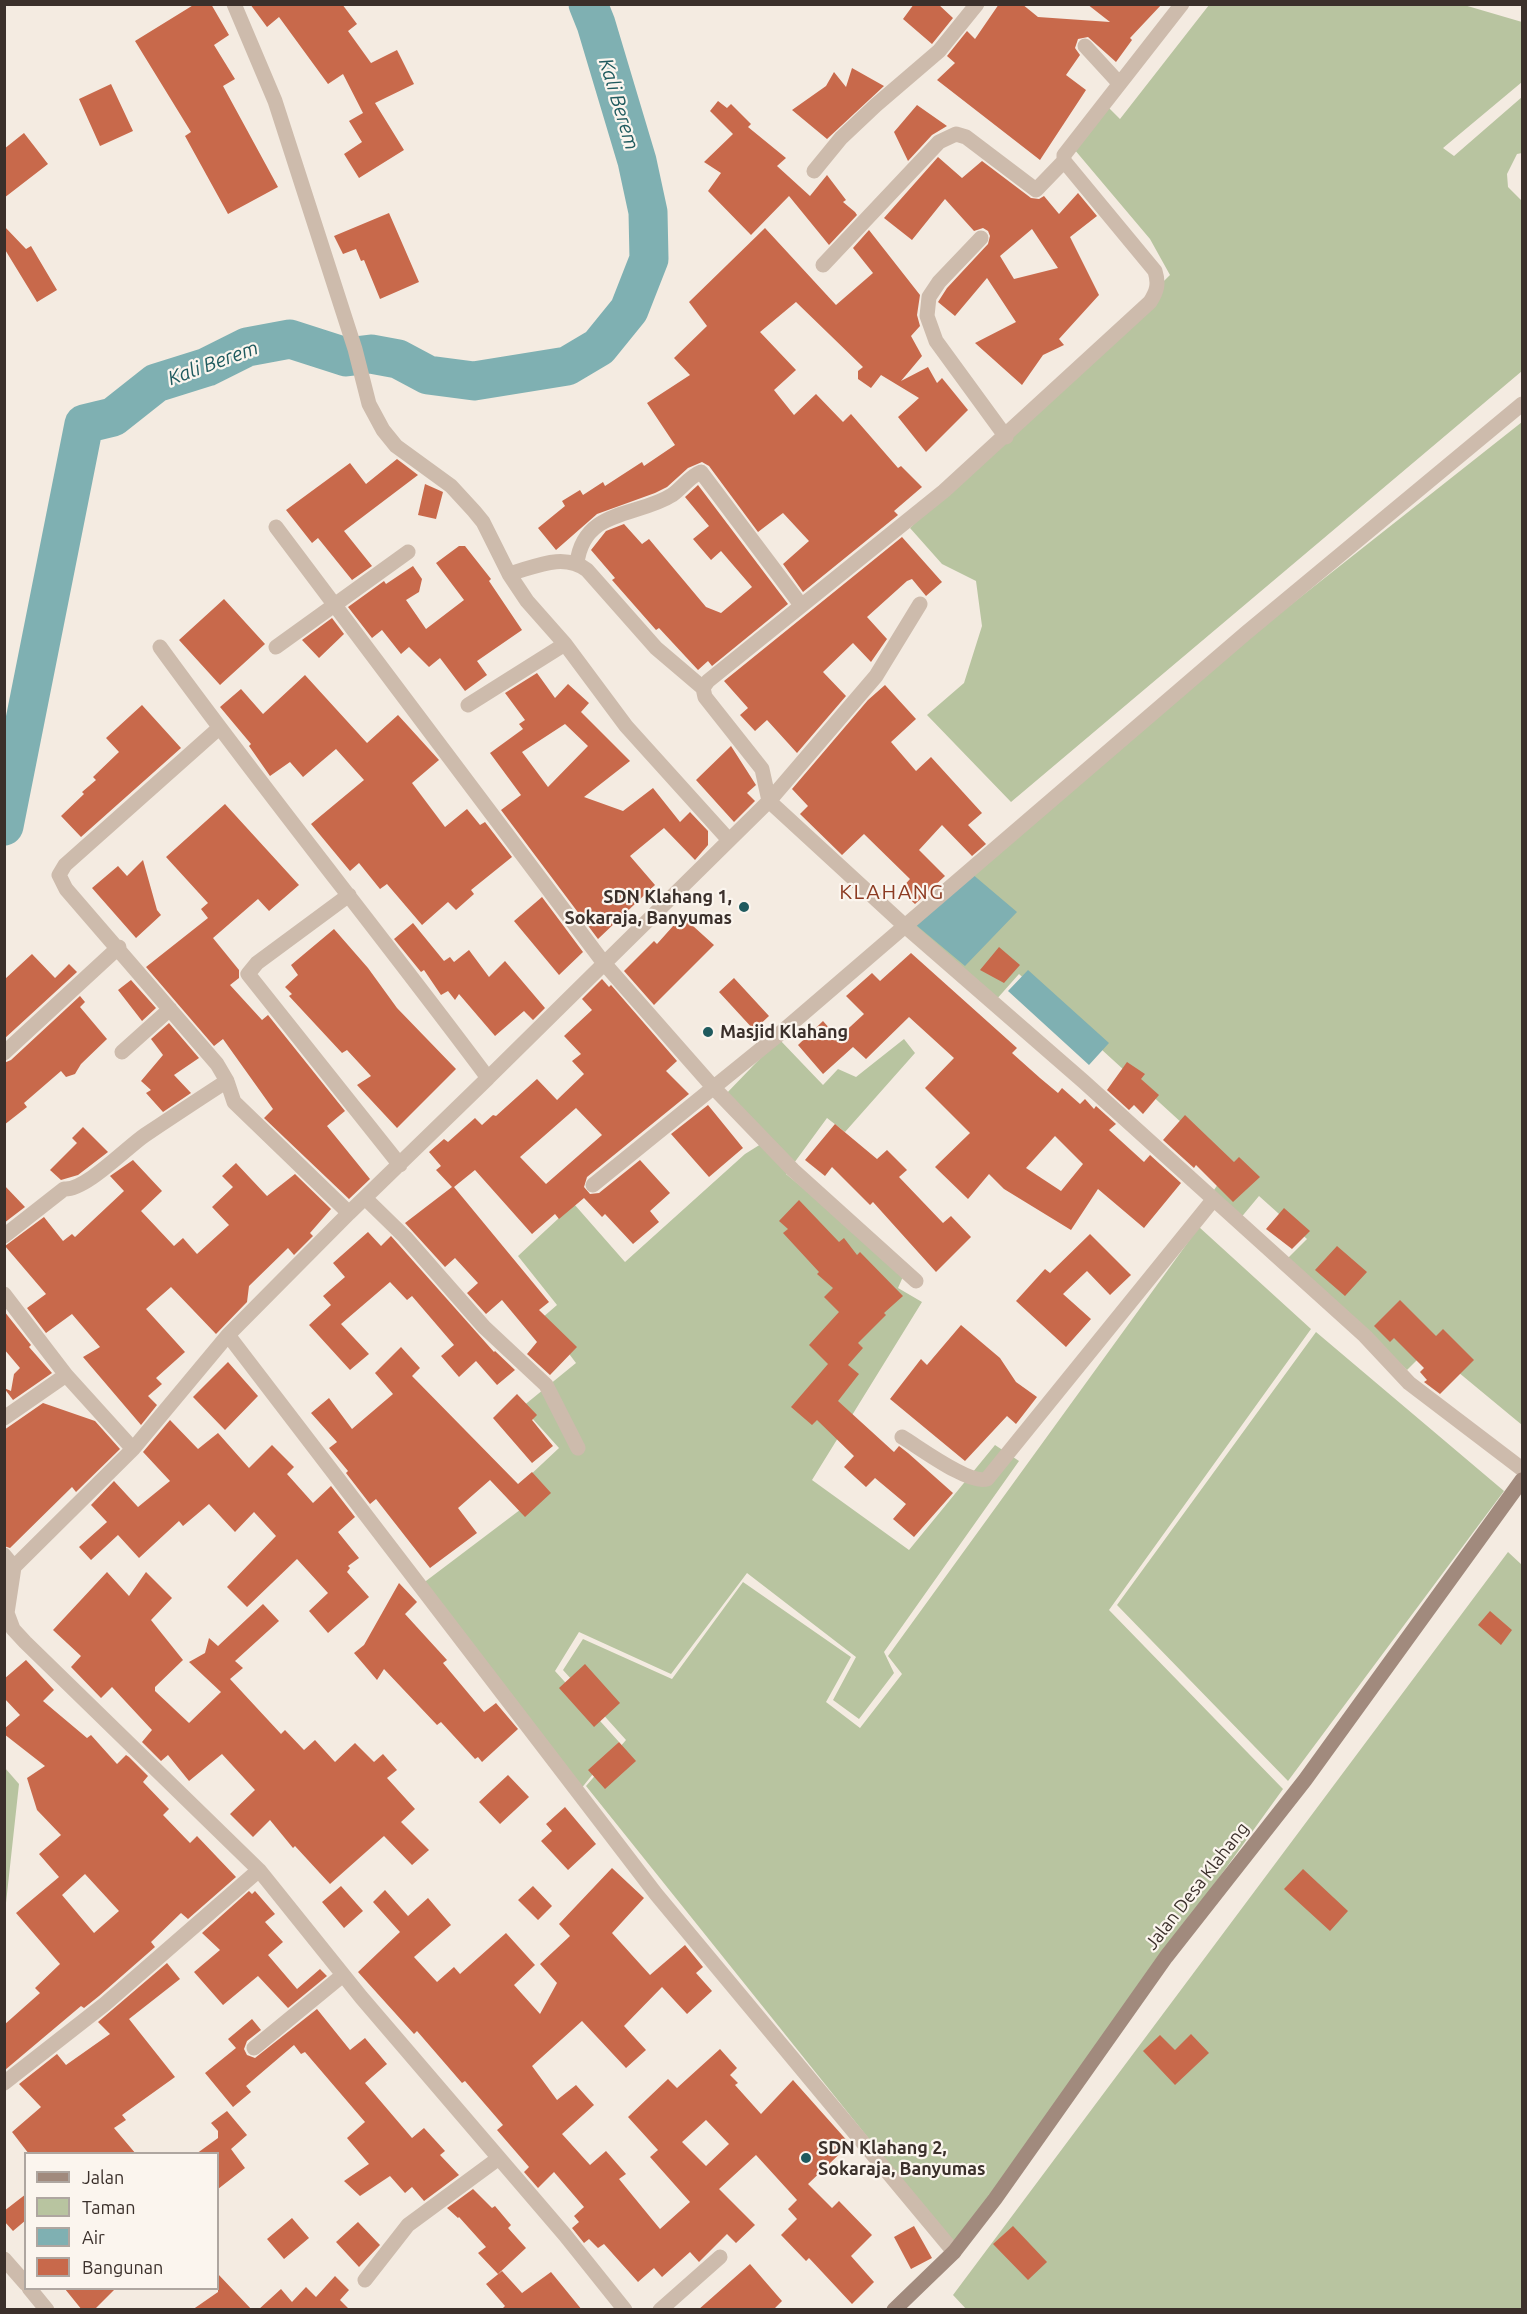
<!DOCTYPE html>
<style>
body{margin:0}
#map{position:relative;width:1527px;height:2314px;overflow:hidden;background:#f4ebe1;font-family:Ubuntu,sans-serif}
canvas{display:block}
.frame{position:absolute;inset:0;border:6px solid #3b302b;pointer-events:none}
.legend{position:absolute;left:24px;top:2152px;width:195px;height:138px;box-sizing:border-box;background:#fbf5ee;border:2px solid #aea6a0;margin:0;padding:8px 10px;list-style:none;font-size:18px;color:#3b302b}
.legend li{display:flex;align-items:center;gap:12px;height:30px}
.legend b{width:30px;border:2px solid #aea6a0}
</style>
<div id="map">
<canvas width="1527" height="2314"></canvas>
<div class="frame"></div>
<ul class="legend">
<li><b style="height:8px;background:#a18a7d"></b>Jalan</li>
<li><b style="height:16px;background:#b8c4a0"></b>Taman</li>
<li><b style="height:16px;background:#7fb0b2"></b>Air</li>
<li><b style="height:16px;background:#c8694b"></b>Bangunan</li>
</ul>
</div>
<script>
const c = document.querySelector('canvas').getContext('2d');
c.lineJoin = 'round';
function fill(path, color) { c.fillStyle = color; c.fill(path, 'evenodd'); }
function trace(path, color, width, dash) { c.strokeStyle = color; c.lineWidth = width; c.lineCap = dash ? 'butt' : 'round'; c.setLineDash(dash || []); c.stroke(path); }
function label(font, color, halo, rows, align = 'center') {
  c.font = font + ' Ubuntu,sans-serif'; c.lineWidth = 4.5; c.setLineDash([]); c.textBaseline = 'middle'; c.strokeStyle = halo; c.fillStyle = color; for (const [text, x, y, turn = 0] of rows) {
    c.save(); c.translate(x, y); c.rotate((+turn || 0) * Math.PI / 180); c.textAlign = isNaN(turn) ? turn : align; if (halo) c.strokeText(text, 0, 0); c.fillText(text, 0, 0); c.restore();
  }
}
const green = new Path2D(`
 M1209,5H1464L1522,22V82L1443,148L1454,156L1522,97V153L1517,154L1507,174L1508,187L1522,201V371L1011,802L927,715L964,683L982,626L976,581L942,564L910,528L1032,412L1170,275L1150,239L1074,149L1105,104L1120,119Z
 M1522,422V1425L1429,1348L1407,1370L1286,1260L1307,1239L1259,1196L1234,1226L1207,1200L1230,1167L1019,974L995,1001L910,925L1250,637Z
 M779,1039L823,1085L838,1069L856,1077L904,1039L915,1053L845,1132L827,1118L786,1174L905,1272L898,1288L922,1302L812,1480L909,1550L995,1445L1019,1461L884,1652L894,1673L859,1719L833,1700L856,1657L747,1573L671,1674L579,1632L555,1671L619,1742L580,1790L422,1584L541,1494L527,1478L559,1448L522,1407L576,1363L542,1318L557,1305L518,1256L574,1204L625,1262L745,1154L761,1144L723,1097Z
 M1199,1227L1311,1329L1109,1610L1283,1789L954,2245L586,1786L626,1740L563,1670L583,1639L672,1679L743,1582L851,1657L826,1702L860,1728L902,1674L888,1656Z
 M1316,1332L1504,1491L1288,1781L1117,1605Z
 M1508,1552L1522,1565V2309L967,2310L953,2295Z
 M5,1768L19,1784L5,1912Z`);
const water = new Path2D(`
 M971,873L1017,912L965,966L916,925Z
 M1028,970L1109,1043L1089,1065L1008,991Z`);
const river = new Path2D(`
 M4,826L84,424L113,417L156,383L207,367L247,347L290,339L346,357L371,354L398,359L428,375L474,381L567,366L599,347L629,310L649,259L648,212L637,161L596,24L588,4`);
const building = new Path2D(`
 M195,4H211L229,35L214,45L235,79L223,86L278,187L228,214L185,136L191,132L135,41Z
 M250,4H342L357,24L348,31L371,63L397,50L414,84L375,103L404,150L359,178L344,154L362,142L349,121L363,113L343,74L328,84L279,17L267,27Z
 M914,4H938L953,18L932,44L903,19Z
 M999,4H1022L1038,17L1110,22L1087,4H1162L1130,38L1132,40L1116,62L1088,37L1078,39L1075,48L1080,55L1066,75L1086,90L1040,160L937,80L955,63L947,56L967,31L975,39Z
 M852,68L884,86L827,139L792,110L826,86L834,72L846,87Z
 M111,84L133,131L100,146L79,99Z
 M718,101L727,108L731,104L751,124L748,127L786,158L777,166L810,196L827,175L846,200L843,202L855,212L857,215L829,245L789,196L751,235L708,191L721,173L704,162L733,134L710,111Z
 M917,105L947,126L932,135L908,161L894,132Z
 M24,133L48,164L4,198V149Z
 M938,157L962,178L982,161L1031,198L1039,199L1044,196L1059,214L1078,193L1097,216L1070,237L1099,295L1059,339L1064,345L1043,355L1022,385L975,343L1016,322L987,278L955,316L938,302L947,288L988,244L990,236L988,231L983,228L974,231L945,199L912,240L884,218ZM1032,229L1058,268L1014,279L1000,256Z
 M389,213L419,282L380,299L364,260L361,261L356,249L343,254L334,236Z
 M4,226L26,249L31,246L57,290L37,302L4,248Z
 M765,228L836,305L873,273L853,248L869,230L920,295L917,315L920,326L911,336L922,356L901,381L928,367L937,383L942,378L968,410L926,452L898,417L919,398L881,375L871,388L858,379V371L863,367L796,302L760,332L796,370L774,390L794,415L816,394L843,422L851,414L898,468L901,466L922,487L894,511L898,515L803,592L783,564L809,541L783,513L758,532L709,466L702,462L688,468L667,487L655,493L597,514L556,550L538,528L565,506L562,501L580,490L583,495L603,482L605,486L642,462L644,466L675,445L647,403L690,375L674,358L707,326L689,302Z
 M397,459L418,475L344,531L372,566L352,580L318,538L312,543L286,510L350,463L366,484Z
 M425,484L443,492L436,519L418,515Z
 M698,485L788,604L712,666L708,661L698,670L659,628L656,630L612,580L615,578L591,550L606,531L624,524L642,544L649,539L706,607L721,613L752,587L721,551L711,560L693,539L709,526L685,497Z
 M902,537L942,582L926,596L912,579L907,581L867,617L887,639L871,662L853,643L823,672L846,696L797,753L767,720L755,731L740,715L748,708L724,681Z
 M459,546H465L491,579L489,581L522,630L477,661L487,675L465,691L440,658L429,667L409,647L401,654L382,630L372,638L348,607L384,581L386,584L413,566L422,579L419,592L406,600L426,629L464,600L436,563Z
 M224,599L265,644L220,685L179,640Z
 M332,618L344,634L319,658L302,640Z
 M537,673L555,698L568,684L589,703L581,712L630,761L584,797L623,811L653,788L680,822L690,812L708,831V845L695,860L664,828L630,856L655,885L598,939L501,810L521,795L490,753L523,729L519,724L525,720L505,693ZM565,724L588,746L548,787L522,752Z
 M305,675L367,743L398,715L439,760L412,783L445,827L467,809L480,825L485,822L512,857L471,890L474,894L456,910L448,902L422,925L387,884L380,889L359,863L350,871L311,824L364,780L336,749L303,777L290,762L270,776L249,746L251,744L220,707L241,689L263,714Z
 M885,685L916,719L891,742L916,771L931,757L982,813L968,825L986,844L972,856L942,825L919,850L945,876L915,904L900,890L910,879L864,834L842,855L800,814L808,806L792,789L868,700Z
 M142,705L181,748L81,837L61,816L84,794L82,792L96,780L93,777L119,752L106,738Z
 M731,746L756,785L747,793L755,801L734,822L696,780Z
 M225,804L299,885L269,911L258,899L213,938L239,970V978L230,985L262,1020L268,1015L345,1111L327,1126L370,1179L349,1199L264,1118L273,1109L223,1039L214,1046L146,967L208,918L201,909L208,903L166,857Z
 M143,860L157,910L161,915L136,938L92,888L118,866L127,876Z
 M542,897L583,952L559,975L514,921Z
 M682,916L714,945L654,1005L624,971L654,941L657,944Z
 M413,923L444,961L450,957L454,962L469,950L489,977L505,961L545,1008L533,1020L524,1011L495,1036L459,994L455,1000L448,991L441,995L424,970L421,972L394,939Z
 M334,929L368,968L397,1008L456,1069L397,1128L357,1085L371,1076L347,1050L342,1053L289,996L292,994L285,987L298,975L291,965Z
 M999,947L1020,965L1004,983L980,970Z
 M911,953L1017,1048L1012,1053L1040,1078L1058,1093L1062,1088L1080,1104L1085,1099L1094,1109L1096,1106L1116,1124L1109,1130L1144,1162L1150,1155L1181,1183L1144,1228L1098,1189L1071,1230L1004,1189L989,1174L968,1199L935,1167L970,1133L925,1088L954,1058L909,1017L866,1059L853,1047L823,1074L798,1045L823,1021L838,1038L864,1014L846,996L872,973L880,981ZM1055,1136L1083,1164L1061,1191L1026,1168Z
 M32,954L55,978L69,964L77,972L4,1039L5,979Z
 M734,978L769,1016L754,1030L719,992Z
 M602,979L609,987L611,985L677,1061L666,1071L689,1094L587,1177L584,1187L590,1194L599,1193L640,1160L670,1193L650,1211L659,1222L633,1244L605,1214L602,1217L584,1198L559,1219L555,1214L532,1234L475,1170L454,1187L549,1302L539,1310L577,1347L550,1375L527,1354L537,1342L502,1300L486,1314L467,1293L478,1283L455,1258L445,1267L405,1223L452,1187L436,1170L441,1166L429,1152L444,1139L448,1142L475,1118L482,1125L493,1115L496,1116L537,1079L557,1100L584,1074L572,1061L581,1054L564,1036L592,1010L582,999ZM576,1108L602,1135L546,1184L520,1157Z
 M131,980L156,1008L142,1021L118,990Z
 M80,996L85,1002L80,1007L107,1039L81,1064L75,1074L66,1077L61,1071L24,1103L27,1107L4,1125V1063L11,1060Z
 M169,1023L199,1058L174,1075L191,1093L163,1112L146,1093L151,1090L141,1081L163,1055L151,1039Z
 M1127,1062L1145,1074L1141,1079L1159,1095L1143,1114L1134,1105L1129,1110L1107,1090Z
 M708,1105L743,1148L709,1177L671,1134Z
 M1185,1115L1234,1162L1239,1157L1260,1177L1233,1202L1196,1165L1194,1168L1163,1140Z
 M835,1124L877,1159L887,1150L907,1170L899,1177L943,1223L951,1216L971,1237L936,1272L873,1202L870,1205L832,1167L825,1176L805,1160Z
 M83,1127L108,1152L78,1175L61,1180L50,1170L77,1143L72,1138Z
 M133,1160L162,1191L141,1211L174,1246L183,1238L197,1254L229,1225L212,1207L233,1187L222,1176L236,1163L267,1196L295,1174L331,1209L310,1233L313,1236L294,1255L288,1248L249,1286L247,1302L216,1334L171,1287L146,1309L185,1352L156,1378L162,1384L148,1396L157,1405L141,1425L83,1357L100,1347L72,1314L46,1333L27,1308L46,1294L5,1246L44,1217L63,1241L72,1234L75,1237L124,1191L110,1176Z
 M4,1185L25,1207L4,1223Z
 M799,1200L839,1242L844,1238L857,1255L860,1252L903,1296L884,1313L886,1315L858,1343L863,1348L848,1365L859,1374L838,1401L894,1452L899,1446L908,1453L953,1493L914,1537L893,1519L906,1504L875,1478L866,1487L844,1467L854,1456L817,1420L812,1425L791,1407L828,1364L809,1345L839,1312L824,1297L833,1288L817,1274L819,1272L783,1233L788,1229L779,1221Z
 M1284,1208L1310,1231L1292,1249L1266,1229Z
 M368,1232L381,1246L391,1236L494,1352L495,1351L515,1370L497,1385L476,1361L459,1377L441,1356L454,1345L412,1296L407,1300L390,1282L341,1324L369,1354L350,1370L309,1325L331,1305L323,1296L345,1277L333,1263Z
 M1090,1234L1131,1275L1110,1295L1087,1271L1063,1294L1091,1319L1066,1347L1016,1301L1045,1269L1050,1273Z
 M1337,1246L1367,1272L1345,1296L1315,1270Z
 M1400,1300L1436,1336L1443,1329L1474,1360L1440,1394L1424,1382L1427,1380L1420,1372L1424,1368L1394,1338L1390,1342L1374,1326Z
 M4,1311L31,1345L29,1347L52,1373L13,1400L4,1388L11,1391L14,1374L20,1368L4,1349Z
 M961,1325L1000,1358L1016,1382L1037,1397L1016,1424L1007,1416L965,1461L890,1399L921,1359L927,1365Z
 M401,1347L420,1368L412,1376L518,1484L532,1472L551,1493L525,1517L490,1480L458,1508L477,1533L430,1568L376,1499L370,1504L346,1473L348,1471L329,1448L337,1442L311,1413L329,1398L352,1429L393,1394L375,1373Z
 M228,1362L258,1396L225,1430L193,1397Z
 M517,1394L537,1415L532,1420L553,1446L532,1463L493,1418Z
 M43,1403L95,1421L120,1449L76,1492L72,1487L10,1548L4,1546V1430Z
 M170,1420L198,1449L218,1433L249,1468L272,1445L294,1467L287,1474L313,1503L331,1486L355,1517L338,1532L359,1558L348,1566L350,1568L347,1572L369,1597L328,1633L309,1611L328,1593L297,1559L247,1607L227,1587L276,1536L254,1512L235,1532L209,1504L183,1526L179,1521L139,1558L118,1535L91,1560L79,1547L107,1522L91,1505L114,1481L138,1507L170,1481L143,1452Z
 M107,1572L129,1596L146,1572L172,1598L151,1620L183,1660L155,1687V1691L189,1723L221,1692L189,1662L205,1653L209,1638L218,1646L263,1604L279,1621L235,1661L243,1668L230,1679L281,1734L285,1730L304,1750L315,1740L335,1762L355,1743L374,1762L383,1754L397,1770L387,1778L415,1809L401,1822L429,1850L412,1865L384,1836L330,1884L295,1846L293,1848L270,1820L253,1837L230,1814L255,1790L222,1754L189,1781L168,1755L161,1761L142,1742L152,1730L112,1687L101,1698L71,1667L81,1656L53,1630Z
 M399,1583L417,1602L405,1614L447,1660L443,1663L484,1712L496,1703L518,1729L482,1762L478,1757L475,1759L441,1722L437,1725L384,1669L377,1680L354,1653L364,1645Z
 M1490,1611L1512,1630L1501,1645L1478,1625Z
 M26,1660L54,1690L43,1701L87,1738L91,1735L117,1764L126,1755L129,1757L148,1776L143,1782L169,1809L163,1815L190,1843L197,1836L236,1877L188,1919L181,1913L151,1942L155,1947L99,1996L84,2008L81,2006L5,2070L4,2025L40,1993L35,1988L60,1964L16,1913L59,1877L39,1854L61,1835L37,1810L27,1778L45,1766L4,1734V1729L20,1715L4,1698V1679ZM85,1874L119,1911L94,1933L62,1895Z
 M585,1664L620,1703L594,1727L559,1688Z
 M619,1742L636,1761L605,1789L588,1770Z
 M508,1775L529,1797L500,1824L479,1802Z
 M565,1807L596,1844L568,1870L541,1841L552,1831L546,1824Z
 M612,1868L644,1898L612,1933L650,1975L685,1945L703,1967L696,1973L712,1991L687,2014L662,1987L624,2026L646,2050L626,2068L582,2021L532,2066L557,2100L576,2085L594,2105L562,2134L590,2165L606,2151L626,2174L619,2179L660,2229L690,2202L650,2157L658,2150L628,2117L668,2079L677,2088L720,2049L737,2068L730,2075L738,2083L735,2085L761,2114L793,2080L850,2144L808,2184L832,2208L839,2201L872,2235L851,2256L874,2282L852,2304L809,2258L806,2261L781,2235L797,2219L788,2209L797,2200L756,2155L719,2189L755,2225L736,2243L727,2234L699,2262L690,2252L662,2277L654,2268L638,2282L604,2244L598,2248L589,2239L584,2243L572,2228L579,2222L574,2216L584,2207L554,2172L538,2188L524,2172L529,2167L497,2130L503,2125L465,2081L462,2083L417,2031L414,2034L358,1972L400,1932L373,1902L385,1890L408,1916L428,1898L451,1925L414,1957L437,1982L454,1967L460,1974L506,1933L535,1965L514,1985L540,2014L557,1983L540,1964L570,1936L559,1924ZM706,2120L729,2144L706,2166L682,2142Z
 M1303,1869L1348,1911L1330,1931L1284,1889Z
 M341,1886L363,1911L344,1928L322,1902Z
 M533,1886L552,1906L538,1920L518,1900Z
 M249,1891L252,1894L255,1891L275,1914L265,1922L283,1942L268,1955L297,1989L320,1969L327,1976L288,2008L258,1976L223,2005L194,1972L220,1950L202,1933Z
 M167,1963L180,1979L129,2019L175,2077L122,2115L126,2120L114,2128L136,2154H29L12,2132L41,2107L19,2084L57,2054L66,2065L110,2034L98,2022Z
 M317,2009L350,2050L365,2038L387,2064L365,2083L412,2138L424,2128L445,2151L440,2155L459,2175L424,2201L412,2187L405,2193L390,2176L360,2196L344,2181L369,2164L347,2138L365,2122L305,2052L301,2054L294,2045L246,2086L251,2092L233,2107L205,2073L236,2048L228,2039L252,2019L261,2030L247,2041L244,2049L247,2055L255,2058Z
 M1191,2034L1209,2053L1175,2085L1143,2051L1160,2035L1175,2050Z
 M227,2111L247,2135L231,2149L245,2168L218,2189V2154H196L218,2138V2131L211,2123Z
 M473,2189L492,2208L495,2206L511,2225L508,2228L526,2248L498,2274L478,2253L486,2247L459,2217L458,2218L447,2208Z
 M26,2194V2220L13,2231L4,2221V2211Z
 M292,2218L309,2238L284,2259L267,2239Z
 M358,2222L380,2245L359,2267L336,2242Z
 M914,2226L932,2258L911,2269L894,2237Z
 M1013,2226L1047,2262L1028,2280L993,2244Z
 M750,2264L782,2301L773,2310H698Z
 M502,2271L522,2293L551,2272L582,2310H501L505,2306L486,2284Z
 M218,2274L252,2310H192L218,2292Z
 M335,2276L349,2290L340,2300L350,2310H258L281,2289L292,2302L306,2287L316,2297Z
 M65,2289H115L94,2310H82Z`);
const street = new Path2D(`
 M234,4L275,101L355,349L369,404L383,430L396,446L451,486L474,511L483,522L509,574L527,601L565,644L626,726L728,839
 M1085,46L1118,82
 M814,171L841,138L876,105L939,51L977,4
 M981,238L939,282L929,297L927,316L936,341L1006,437
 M823,265L939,142L956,134L966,137L1036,190L1064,161
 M1522,404L1246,633L905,926L1083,1081L1365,1336L1409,1383L1522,1469
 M276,527L603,962L713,1087L793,1170L916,1281
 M577,563C584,508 638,517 672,495C682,488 690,476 701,472L801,605
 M509,574C535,567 563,552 587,570L656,648L703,688
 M160,647C266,793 380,933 488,1078L349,1213
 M276,647L408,552
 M468,705L565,644
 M219,728L65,865L59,875L66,889L217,1064L227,1081L234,1102L349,1213L228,1335L133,1449L14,1567L7,1613L13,1629L25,1642L259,1870L361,1997L565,2235L625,2310
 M349,895L257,963L248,974L400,1165
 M122,1052L170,1009
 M4,1053L119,947
 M488,1078L769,801L876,676L920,604
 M593,1185L777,1036L905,926L769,801L762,769L705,697L703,688L708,681L944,491L1150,302C1157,291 1159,284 1155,271L1064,161V155L1182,4
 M365,1198L405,1237L484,1327L546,1385L578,1448
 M4,1236L64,1189C85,1191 126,1148 145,1135C172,1117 199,1099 227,1081
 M4,1294L66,1375L133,1449
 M228,1335L656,1894L954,2252
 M4,1418L66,1375
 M902,1437C919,1447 969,1485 987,1479L1213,1200
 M4,1555L14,1567
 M254,2048L343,1975
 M4,2083L105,2004L259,1870
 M4,2259L26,2284
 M365,2280L408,2225L499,2158
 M29,2288L47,2310
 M660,2310L720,2257`);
const secondary = new Path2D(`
 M894,2310L954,2252L995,2199L1166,1957L1305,1780L1522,1480`);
const markers = [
 [744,907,6,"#1f5a5e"],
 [708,1032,6,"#1f5a5e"],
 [806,2158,6,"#1f5a5e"]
];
const poiNames = [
 ["SDN Klahang 1,",732,897,"right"],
 ["Sokaraja, Banyumas",732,918,"right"],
 ["Masjid Klahang",720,1032],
 ["SDN Klahang 2,",818,2148],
 ["Sokaraja, Banyumas",818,2169]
];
const streetNames = [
 ["Jalan Desa Klahang",1197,1886,-52]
];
const waterNames = [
 ["Kali Berem",619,104,73],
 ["Kali Berem",213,363,-20]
];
const quarterNames = [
 ["KLAHANG",892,892]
];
fill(green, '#b8c4a0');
fill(water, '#7fb0b2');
trace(river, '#7fb0b2', 39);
fill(building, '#c8694b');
trace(street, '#cdbbac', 15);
trace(secondary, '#a18a7d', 15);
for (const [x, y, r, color] of markers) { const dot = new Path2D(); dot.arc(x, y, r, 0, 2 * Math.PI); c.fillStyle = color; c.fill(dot); trace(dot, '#fbf5ee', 2); }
label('bold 18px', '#3b302b', '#fbf5ee', poiNames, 'left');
label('18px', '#3b302b', '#fbf5ee', streetNames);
label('italic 20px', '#1f5a5e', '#fbf5ee', waterNames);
c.letterSpacing = '1.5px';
label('21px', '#8c3b22', '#fbf5ee', quarterNames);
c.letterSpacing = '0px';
</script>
